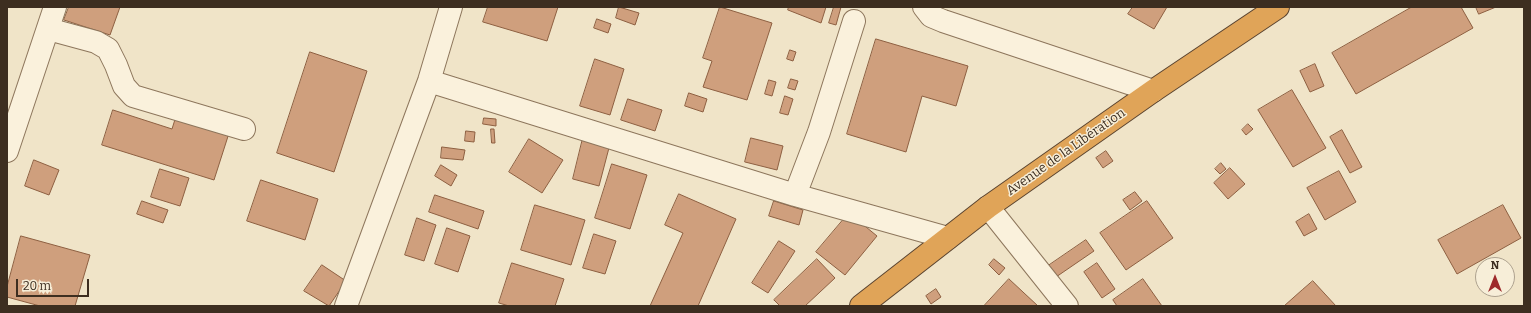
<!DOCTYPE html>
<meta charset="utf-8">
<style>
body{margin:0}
#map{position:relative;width:1531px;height:313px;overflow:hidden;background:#f0e4c8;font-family:Bitter,serif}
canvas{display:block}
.frame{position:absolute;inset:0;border:8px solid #3d2e20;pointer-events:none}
.north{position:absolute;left:1475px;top:257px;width:40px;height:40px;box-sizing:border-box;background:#f7eed8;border:1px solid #ada18e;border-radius:50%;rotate:0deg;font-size:11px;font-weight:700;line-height:16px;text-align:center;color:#3d2e20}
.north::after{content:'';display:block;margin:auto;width:14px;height:18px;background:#9e2a2b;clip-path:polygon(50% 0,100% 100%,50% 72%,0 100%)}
.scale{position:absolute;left:16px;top:279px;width:73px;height:18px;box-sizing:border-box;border:2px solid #3d2e20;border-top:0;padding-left:5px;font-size:12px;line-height:14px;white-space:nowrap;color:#3d2e20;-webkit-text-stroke:3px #f7eed8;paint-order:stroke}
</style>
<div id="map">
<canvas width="1531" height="313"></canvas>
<div class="frame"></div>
<div class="north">N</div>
<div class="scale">20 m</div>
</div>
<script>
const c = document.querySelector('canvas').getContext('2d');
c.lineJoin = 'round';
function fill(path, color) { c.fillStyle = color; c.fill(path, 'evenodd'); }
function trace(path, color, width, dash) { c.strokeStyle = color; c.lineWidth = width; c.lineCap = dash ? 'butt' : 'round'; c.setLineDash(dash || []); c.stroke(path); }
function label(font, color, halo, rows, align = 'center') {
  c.font = font + ' Bitter,serif'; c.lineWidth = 3; c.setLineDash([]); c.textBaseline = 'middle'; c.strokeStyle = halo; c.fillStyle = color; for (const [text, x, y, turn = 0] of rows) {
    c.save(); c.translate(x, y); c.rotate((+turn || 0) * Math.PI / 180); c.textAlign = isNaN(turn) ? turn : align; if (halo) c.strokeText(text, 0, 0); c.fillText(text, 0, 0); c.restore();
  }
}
const building = new Path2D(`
 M69,7H120L110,35L64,20Z
 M488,7H558L547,41L483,22Z
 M619,7L639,13L635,25L616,18Z
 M720,7L772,23L747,100L703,87L712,61L703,58Z
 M789,7H826L821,23L788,10Z
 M834,7H841L836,25L829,23Z
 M1133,7H1167L1154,29L1128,14Z
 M1412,7H1461L1473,28L1356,94L1332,53Z
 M1476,7H1496L1479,14Z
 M597,19L611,24L608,33L594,28Z
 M876,39L968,66L956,106L922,96L906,152L847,134Z
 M790,50L796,52L793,61L787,59Z
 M310,52L367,71L334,172L277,153Z
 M595,59L624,69L610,115L580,106Z
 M1315,64L1324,86L1310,92L1300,71Z
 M791,79L798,81L795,90L788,88Z
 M769,80L776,82L772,96L765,94Z
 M1292,90L1326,148L1293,167L1258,110Z
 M689,93L707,99L703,112L685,106Z
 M785,96L793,99L788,115L780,113Z
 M628,99L662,110L655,131L621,120Z
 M113,110L172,129L177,113L230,130L214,180L102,145Z
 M484,118L496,119V126L483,124Z
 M1248,124L1253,129L1246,135L1242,130Z
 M491,129H494L495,143H492Z
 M1342,130L1362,167L1350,173L1330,137Z
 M466,131L475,132L474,142L465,141Z
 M583,138L610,144L599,186L573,179Z
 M751,138L783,146L777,170L745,162Z
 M529,139L563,160L542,193L509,172Z
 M442,147L465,150L463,160L441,158Z
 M1106,151L1113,161L1103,168L1096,158Z
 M34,160L59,170L49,195L25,186Z
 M1221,163L1226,169L1220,174L1215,169Z
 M612,164L647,175L630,229L595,218Z
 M441,165L457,175L451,186L435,176Z
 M1230,168L1245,184L1228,199L1214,183Z
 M160,169L189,178L180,206L151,197Z
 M1339,171L1356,202L1325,220L1307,188Z
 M261,180L318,199L305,240L247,221Z
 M1135,192L1142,201L1130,210L1123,200Z
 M679,194L736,219L698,306H650L683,233L665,225Z
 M435,195L484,211L478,229L429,212Z
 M142,201L168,210L163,223L137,214Z
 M774,201L803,210L799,225L769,216Z
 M1147,201L1173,238L1126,270L1100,233Z
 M535,205L585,220L571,265L521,250Z
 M1503,205L1521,238L1457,274L1438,240Z
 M849,213L877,236L845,275L816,252Z
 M1309,214L1317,229L1304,236L1296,222Z
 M417,218L436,225L424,261L405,255Z
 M447,228L470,236L458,272L435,264Z
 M594,234L616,241L605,274L583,268Z
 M21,236L90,255L75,306H40L7,297V287Z
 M1086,240L1094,251L1056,277L1048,266Z
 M779,241L795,251L768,293L752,283Z
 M817,259L835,278L805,306H780L774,300Z
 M994,259L1005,268L999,275L989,265Z
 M512,263L564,279L555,306H509L499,303Z
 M1097,263L1115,289L1102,298L1084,272Z
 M322,265L346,281L329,306L304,291Z
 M1009,279L1038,306H984Z
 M1143,279L1162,306H1117L1113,300Z
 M1313,281L1336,306H1284L1302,290Z
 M936,289L941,297L931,304L926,296Z`);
const minor = new Path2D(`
 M924,7L931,16L943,21L1153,91
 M48,29L96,42L108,49L116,65L124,86L133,96L244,129
 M429,81L795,195L948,238
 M7,151L55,7
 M795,195L819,132L854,21
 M988,207L1067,306
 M346,306L429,81L451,7`);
const highway = new Path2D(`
 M861,306L988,207L1153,91L1278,7`);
const streetNames = [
 ["Avenue de la Libération",1066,152,-35]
];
fill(building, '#cf9f7d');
trace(building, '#8d5f41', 1);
trace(minor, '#8d765c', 24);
trace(highway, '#5b4430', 24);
trace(minor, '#faf1dc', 22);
trace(highway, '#e0a458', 22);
label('13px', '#3d2e20', '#f7eed8', streetNames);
</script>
